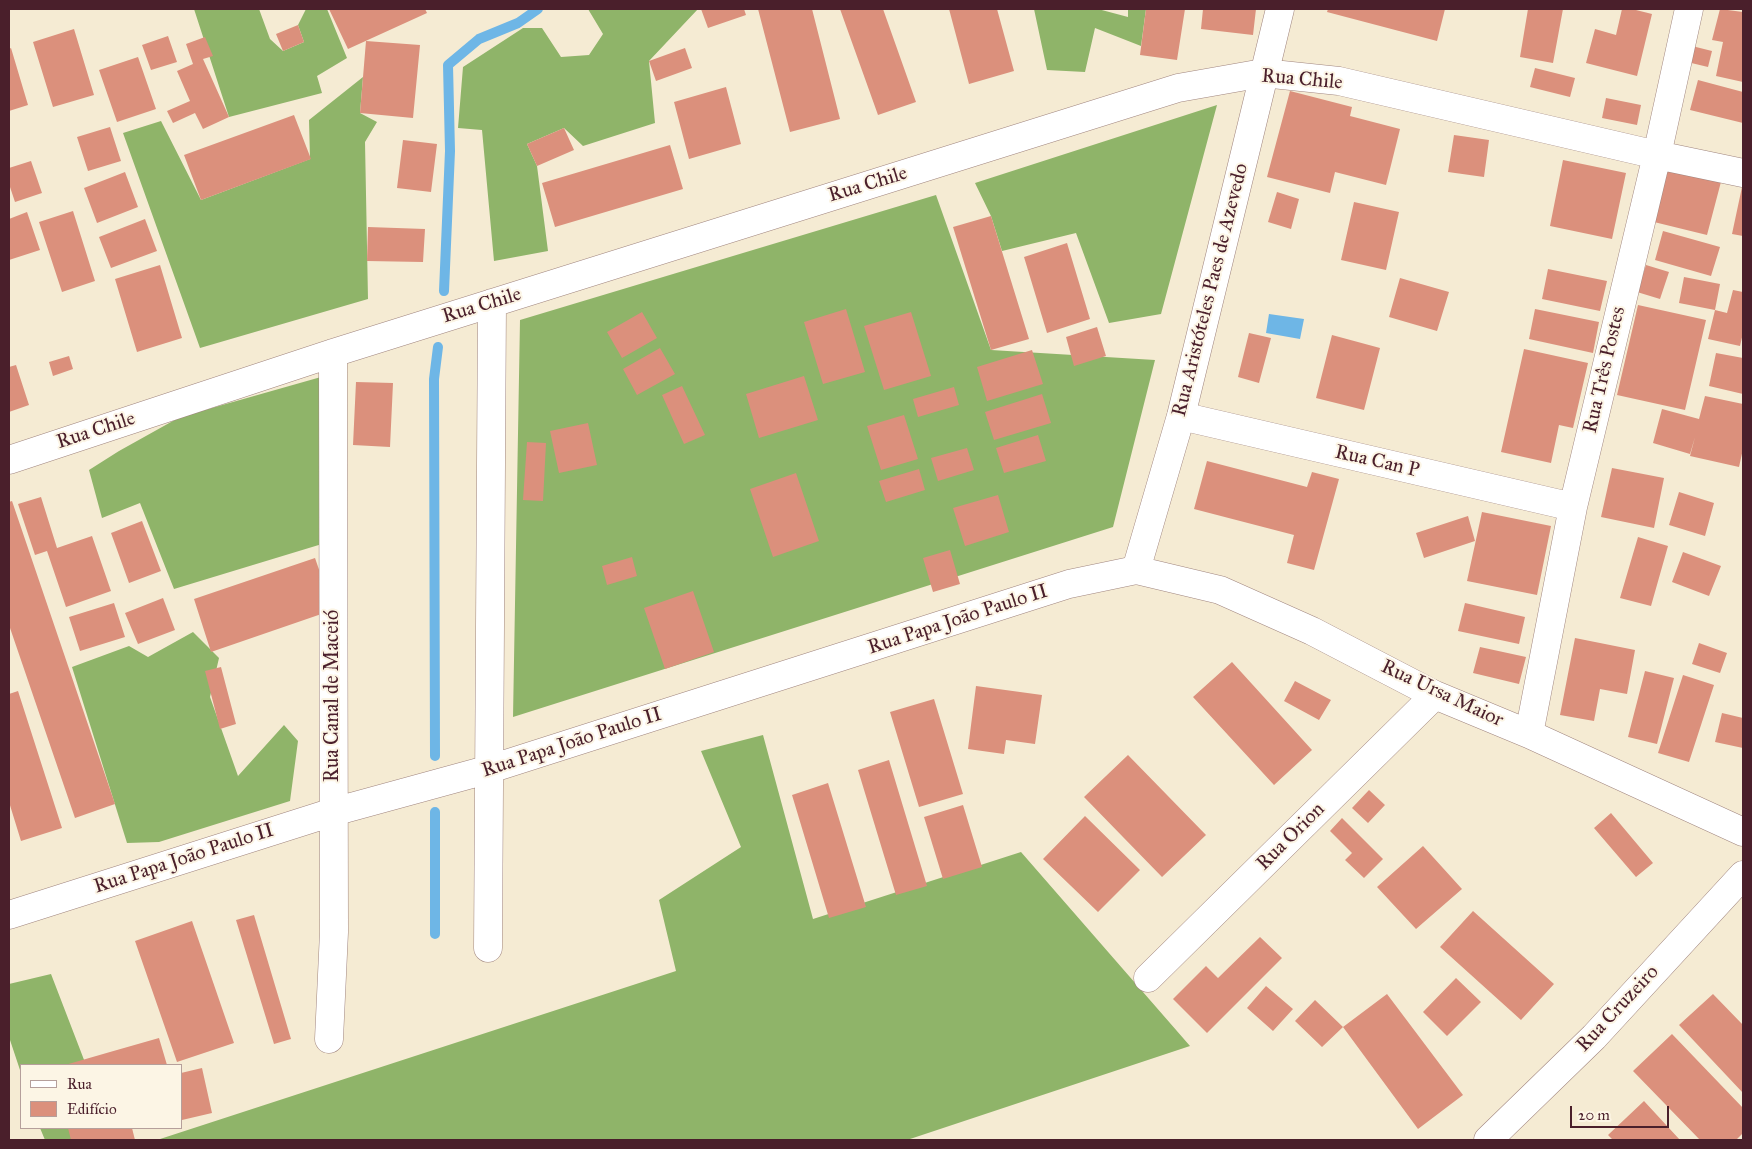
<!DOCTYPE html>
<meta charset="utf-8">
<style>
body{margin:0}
#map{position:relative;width:1752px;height:1149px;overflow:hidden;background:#f5ebd3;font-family:"IM FELL Great Primer",serif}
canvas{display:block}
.frame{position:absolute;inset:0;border:10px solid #4a1f2b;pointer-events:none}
.legend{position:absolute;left:20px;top:1064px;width:162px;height:65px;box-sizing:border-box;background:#fcf5e5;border:1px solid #b59f9b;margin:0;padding:6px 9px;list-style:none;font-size:15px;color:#4a1f2b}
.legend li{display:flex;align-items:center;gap:10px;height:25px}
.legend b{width:25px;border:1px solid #b59f9b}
.scale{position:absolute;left:1570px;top:1106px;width:99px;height:22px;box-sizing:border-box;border:2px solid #4a1f2b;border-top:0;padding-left:6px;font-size:15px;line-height:18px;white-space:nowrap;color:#4a1f2b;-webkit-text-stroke:4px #fcf5e5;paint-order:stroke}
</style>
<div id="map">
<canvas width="1752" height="1149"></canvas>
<div class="frame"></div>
<ul class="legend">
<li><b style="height:6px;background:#fff"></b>Rua</li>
<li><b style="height:14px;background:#db907c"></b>Edifício</li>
</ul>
<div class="scale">20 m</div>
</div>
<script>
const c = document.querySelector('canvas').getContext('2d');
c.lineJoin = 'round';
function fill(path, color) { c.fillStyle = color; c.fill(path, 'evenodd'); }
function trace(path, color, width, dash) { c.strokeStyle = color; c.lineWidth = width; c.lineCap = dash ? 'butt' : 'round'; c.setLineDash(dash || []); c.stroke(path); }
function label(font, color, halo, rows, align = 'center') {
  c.font = font + ' "IM FELL Great Primer",serif'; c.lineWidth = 4; c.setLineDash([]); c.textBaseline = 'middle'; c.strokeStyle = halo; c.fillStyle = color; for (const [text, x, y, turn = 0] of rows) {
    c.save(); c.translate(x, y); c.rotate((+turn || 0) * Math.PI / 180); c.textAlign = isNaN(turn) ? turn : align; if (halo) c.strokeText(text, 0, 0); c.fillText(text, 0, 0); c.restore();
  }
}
const forest = new Path2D(`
 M194,9H259L270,39L283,51L304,42L298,25L306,9H327L347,58L317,76L322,93L229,117Z
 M588,9H698L649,61L655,123L583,146L564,128L527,144L537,166L548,251L494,261L482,130L458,128L463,67L523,28H542L561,57L589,55L603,34Z
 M1034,9H1098L1128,17V9H1146L1141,46L1095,28L1085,72L1047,70Z
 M363,77L360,113L377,122L365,142L368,299L200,348L123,133L161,121L201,200L310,159L309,120Z
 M1217,105L1161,314L1109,323L1076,233L1002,251L991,216L975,183Z
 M936,195L991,350L1155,360L1113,527L513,717L520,320Z
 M321,377L322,544L174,589L140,503L102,518L89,470L119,451L180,417Z
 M193,632L219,658L210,697L238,776L284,725L298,741L290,801L159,842L127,843L72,667L129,646L148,657Z
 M763,735L813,919L1021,852L1190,1046L907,1140H157L676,971L659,900L741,847L701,751Z
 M51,974L86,1065H21V1073L9,1037V984Z
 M40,1128H110L115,1140H45Z`);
const water = new Path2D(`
 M1269,314L1304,319L1300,339L1266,333Z`);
const stream = new Path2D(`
 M444,291L450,151L448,65L479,39L518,23L538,9
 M435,756L434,379L438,347
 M435,812V934`);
const building = new Path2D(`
 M329,9H425L427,13L348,49Z
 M701,9H744L746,15L708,28Z
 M758,9H812L840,119L790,132Z
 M840,9H883L916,102L878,115Z
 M949,9H997L1014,71L969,84Z
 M1146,9H1185L1177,60L1140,55Z
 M1203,9H1256L1253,35L1201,29Z
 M1328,9H1445L1437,41L1327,12Z
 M1528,9H1563L1553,63L1520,57Z
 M1622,9H1632L1652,14L1637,76L1586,63L1595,29L1616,35Z
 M1720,9L1743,12V82L1716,76L1723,42L1712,40Z
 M298,25L304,42L283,51L276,34Z
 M74,29L94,95L53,107L33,42Z
 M168,36L177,62L151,70L142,45Z
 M205,37L213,56L203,59L229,117L203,129L195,113L173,123L167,111L190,101L177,71L193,64L186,44Z
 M366,41L420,45L413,118L360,113Z
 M1688,45L1712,51L1708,67L1683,61Z
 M11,48L28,105L9,111V49Z
 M685,48L692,68L656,81L649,61Z
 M138,57L156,109L117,122L99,70Z
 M1535,68L1575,78L1570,97L1530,87Z
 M1698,80L1743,92V123L1690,110Z
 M726,87L741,144L689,159L674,102Z
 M1290,91L1352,107L1350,116L1400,129L1386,185L1335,172L1330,193L1267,177Z
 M1606,98L1641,105L1637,125L1602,118Z
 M294,115L311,159L201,200L184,155Z
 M110,127L121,161L88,171L77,137Z
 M564,128L574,150L537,166L527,144Z
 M1454,135L1489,140L1484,177L1448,172Z
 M403,140L437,144L431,192L397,188Z
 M670,145L683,189L555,227L542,183Z
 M1563,160L1626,173L1612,239L1550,226Z
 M31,161L42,193L15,202L9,184V168Z
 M1669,166L1722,178L1707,235L1654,222Z
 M125,172L138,207L97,223L84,188Z
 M1742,187H1743V236L1732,234Z
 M1277,192L1299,199L1291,229L1268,222Z
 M1354,202L1399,212L1386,270L1341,260Z
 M73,211L95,281L62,292L39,222Z
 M27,212L40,250L9,260V219Z
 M991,216L1029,339L991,350L953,227Z
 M145,219L157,251L111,268L99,237Z
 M368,227L425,229L423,262L367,261Z
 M1663,231L1720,247L1711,276L1655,260Z
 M1067,243L1090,319L1047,333L1024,257Z
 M160,265L182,338L137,352L115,279Z
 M1646,265L1669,272L1660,299L1637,292Z
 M1548,269L1607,281L1600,311L1542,299Z
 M1684,277L1720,284L1715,310L1679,303Z
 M1400,278L1449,292L1437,331L1389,317Z
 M1733,290L1743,292V333L1740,346L1708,339L1715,310L1727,313Z
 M1638,305L1706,320L1685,410L1617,395Z
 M846,309L865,372L823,384L804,322Z
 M1535,309L1599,322L1593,353L1529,339Z
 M642,312L657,338L622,358L607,332Z
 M911,312L931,376L884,390L864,326Z
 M1097,327L1106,356L1074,366L1066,337Z
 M1249,333L1271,338L1259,383L1238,377Z
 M1332,335L1380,348L1364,410L1316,398Z
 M660,348L675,374L637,395L623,369Z
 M1524,349L1588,363L1573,428L1559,425L1551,463L1501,452Z
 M1032,350L1043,384L987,401L977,367Z
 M1716,353L1743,358V394L1709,386Z
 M69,356L73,369L53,376L49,362Z
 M16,365L29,405L9,412V367Z
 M804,376L818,420L759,438L746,394Z
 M356,382L393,383L390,447L353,445Z
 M682,386L705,435L684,444L662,395Z
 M954,387L959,405L918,417L913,399Z
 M1042,394L1051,423L994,440L985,412Z
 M1705,396L1743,404V449L1739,467L1690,456L1695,437L1690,454L1653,443L1662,409L1699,419Z
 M904,415L918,459L881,470L867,426Z
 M588,423L597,465L559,473L550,431Z
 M1038,435L1046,461L1004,473L996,448Z
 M527,442L546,443L543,501L523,500Z
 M967,448L974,470L938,481L931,458Z
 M1207,461L1307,487L1312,472L1339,479L1314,570L1287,563L1294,535L1194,509Z
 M1612,468L1664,478L1654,528L1601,517Z
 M919,469L925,490L886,502L879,481Z
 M796,473L819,541L773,557L750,489Z
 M1679,492L1714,503L1705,536L1669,525Z
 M998,495L1009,532L965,546L953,508Z
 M41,497L57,548L92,536L111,591L66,607L47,551L35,555L18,504Z
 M12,501L115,804L75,818L9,625V502Z
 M1482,512L1551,526L1537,595L1467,581Z
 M1468,516L1475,541L1424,558L1416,533Z
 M142,521L161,571L129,583L111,533Z
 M1638,537L1668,546L1651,606L1620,598Z
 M950,550L960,584L933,592L923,558Z
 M1683,552L1721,566L1709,596L1672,582Z
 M632,557L637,576L607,585L602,566Z
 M315,558L333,610L211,652L194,599Z
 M693,591L714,652L665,669L644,608Z
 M163,598L175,630L138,644L125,613Z
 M114,603L125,637L80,651L69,617Z
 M1465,603L1525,617L1519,644L1458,631Z
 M1575,638L1635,650L1627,694L1600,689L1594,721L1560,715Z
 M1699,643L1727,653L1720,673L1692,664Z
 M1480,647L1526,657L1519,684L1473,673Z
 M1232,662L1312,750L1274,785L1193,697Z
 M221,667L236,724L220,729L205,671Z
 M1645,671L1674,678L1657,744L1628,737Z
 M1683,675L1714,685L1689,762L1658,753Z
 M1295,681L1331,700L1319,720L1284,701Z
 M976,686L1042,695L1035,744L1006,740L1004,754L968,749Z
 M18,691L62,828L21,841L9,802V694Z
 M934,699L963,794L919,807L890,712Z
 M1722,713L1743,718V748L1715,742Z
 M1128,755L1206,835L1162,877L1084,797Z
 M889,760L927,886L896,895L858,770Z
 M828,783L866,907L829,918L792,795Z
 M1369,790L1385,805L1368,823L1352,808Z
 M963,805L982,867L943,879L924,817Z
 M1611,813L1653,863L1636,877L1594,828Z
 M1085,816L1140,870L1098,912L1043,859Z
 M1342,818L1383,859L1364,878L1345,860L1352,853L1330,831Z
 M1423,846L1462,889L1416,929L1377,887Z
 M1473,911L1554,984L1521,1020L1440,947Z
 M254,915L291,1039L274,1044L236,920Z
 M192,921L234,1043L177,1062L135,941Z
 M1260,937L1282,958L1207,1033L1173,999L1206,966L1218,978Z
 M1456,978L1481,1002L1447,1036L1423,1012Z
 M1266,986L1293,1009L1273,1031L1247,1008Z
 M1387,994L1463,1095L1418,1129L1343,1027Z
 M1713,994L1743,1025V1093L1679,1025Z
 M1315,1000L1343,1027L1322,1047L1295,1021Z
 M1672,1034L1743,1108V1133L1736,1140H1700L1633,1071Z
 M159,1038L167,1065H65L110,1052Z
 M202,1068L212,1113L182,1120L181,1073Z
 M1644,1101L1680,1140H1613L1608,1135Z
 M68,1128H132L135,1140H71Z`);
const street = new Path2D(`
 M1181,416L1573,507
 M9,460L333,353L1178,88L1263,73L1339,81L1657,155L1743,173
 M1136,570L1181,416L1280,9
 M1529,734L1573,507L1657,155L1689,9
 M9,915L333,812L490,769L1069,584L1136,570L1220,590L1312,631L1435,695L1529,734L1743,832
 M488,948L492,303
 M1148,978L1435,695
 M329,1039L334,932L333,353
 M1488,1140L1594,1037L1743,875`);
const streetNames = [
 ["Rua Chile",1302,80,5],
 ["Rua Chile",868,185,-17],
 ["Rua Aristóteles Paes de Azevedo",1211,290,-76],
 ["Rua Chile",482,306,-17],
 ["Rua Três Postes",1605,370,-77],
 ["Rua Chile",96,431,-18],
 ["Rua Can P",1377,462,13],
 ["Rua Papa João Paulo II",958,620,-18],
 ["Rua Ursa Maior",1442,694,25],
 ["Rua Canal de Maceió",333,696,-90],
 ["Rua Papa João Paulo II",572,743,-18],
 ["Rua Orion",1291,837,-45],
 ["Rua Papa João Paulo II",184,859,-18],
 ["Rua Cruzeiro",1618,1009,-47]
];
fill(forest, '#8fb469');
fill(water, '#6eb6e6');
trace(stream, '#6eb6e6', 10);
fill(building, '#db907c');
trace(street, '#a0857f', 29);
trace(street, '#fff', 28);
label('20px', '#4a1f2b', '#fcf5e5', streetNames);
</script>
